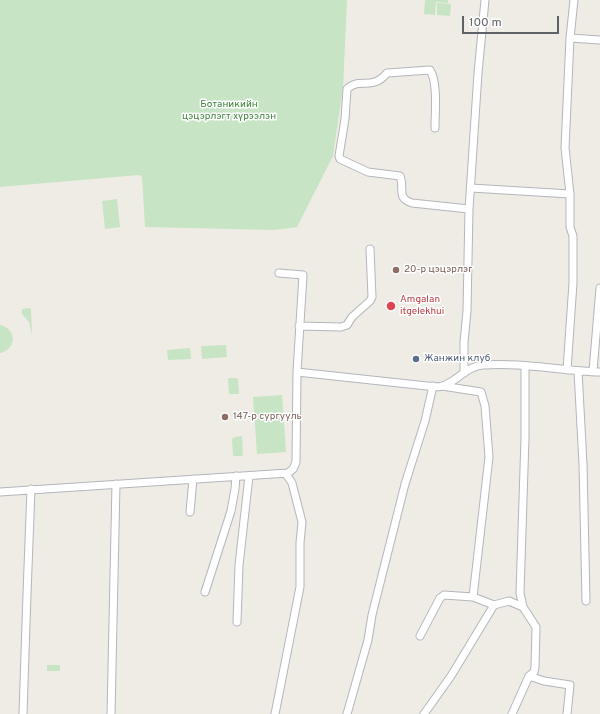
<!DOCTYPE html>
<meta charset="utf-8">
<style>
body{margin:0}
#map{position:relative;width:600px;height:714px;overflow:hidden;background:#efece6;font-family:Overpass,sans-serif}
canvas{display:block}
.scale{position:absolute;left:462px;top:16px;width:97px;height:18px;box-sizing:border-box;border:2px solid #5e6165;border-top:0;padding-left:5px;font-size:12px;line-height:14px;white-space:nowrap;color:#5e6165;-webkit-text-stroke:3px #fff;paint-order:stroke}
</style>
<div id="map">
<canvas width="600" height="714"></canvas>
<div class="scale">100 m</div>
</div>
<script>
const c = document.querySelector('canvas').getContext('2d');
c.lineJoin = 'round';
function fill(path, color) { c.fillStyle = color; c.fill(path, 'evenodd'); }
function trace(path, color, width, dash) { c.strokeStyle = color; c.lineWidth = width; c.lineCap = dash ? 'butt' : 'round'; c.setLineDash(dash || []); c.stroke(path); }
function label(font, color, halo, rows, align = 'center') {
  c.font = font + ' Overpass,sans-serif'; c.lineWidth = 3; c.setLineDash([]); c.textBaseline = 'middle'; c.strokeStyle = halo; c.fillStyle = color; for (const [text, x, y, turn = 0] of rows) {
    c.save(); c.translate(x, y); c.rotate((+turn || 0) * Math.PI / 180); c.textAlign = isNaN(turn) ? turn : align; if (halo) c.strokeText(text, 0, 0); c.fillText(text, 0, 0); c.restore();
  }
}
const green = new Path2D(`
 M0,0H347L343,88L333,156L297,227L274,230L145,227L142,177L139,175L0,187Z
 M425,0H448V3L436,2L435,15L424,14Z
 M437,3L451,4L450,16L437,15Z
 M117,199L120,227L105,229L102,201Z
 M29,308L31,309L32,335L29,322L22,314V309Z
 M0,325C17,328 17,350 0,353Z
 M226,345L227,357L202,359L201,346Z
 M190,348L191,359L168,360L167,350Z
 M228,378H235L238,379L239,394H229Z
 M282,395L286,452L257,454L253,397Z
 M242,436L243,455L241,456H233L232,439L235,437Z
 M47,665H60V671H47Z`);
const minor = new Path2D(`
 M570,38L600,40
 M435,128C435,113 438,82 430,70L387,73C371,92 361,76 347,89L345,119L339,156L340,159L368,172L400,176C405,189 396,198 412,203L469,209
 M471,188L570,194
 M279,273L303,275L297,372
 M299,326L341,327L347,325L352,317L370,301L372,297L370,249
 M567,370L573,283V236L570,227V194L565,148L570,38L574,0
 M578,371L583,464L586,601
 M593,371L600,288
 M464,373V342L467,311L469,209L478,73L485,0
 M442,386L481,392L485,406L489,457L473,597L494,605L509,601L523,607L536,627L535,667L534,672L529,676L544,681L570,685L567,714
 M0,492L288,473L293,469L296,462L297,372L427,386C432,386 438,388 443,386C457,381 467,366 483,365C522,362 561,371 600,372
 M190,512L193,479
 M205,592L231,511L235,489L236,476
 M523,607L520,593L525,438V366
 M237,622L239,565L249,476
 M420,636L440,598L444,595L473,597
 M23,714L27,594L31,489
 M111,714L116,484
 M275,714L300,587V543L302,522L292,483L286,474
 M347,714L368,640L372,615L405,484L425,421L433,386
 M424,714L451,676L494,605
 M512,714L529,676`);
const markers = [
 [396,270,4,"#8d6e63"],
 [391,306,5,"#e0444e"],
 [416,359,4,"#5c6f8a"],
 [225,417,4,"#8d6e63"]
];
const parkNames = [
 ["Ботаникийн",229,105],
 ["цэцэрлэгт хүрээлэн",229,117]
];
const educationNames = [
 ["20-р цэцэрлэг",404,270],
 ["147-р сургууль",233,417]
];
const healthNames = [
 ["Amgalan",400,300],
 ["itgelekhui",400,312]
];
const serviceNames = [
 ["Жанжин клуб",424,359]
];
fill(green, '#c7e4c5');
trace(minor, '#b3b6ba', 9);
trace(minor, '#fff', 7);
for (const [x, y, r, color] of markers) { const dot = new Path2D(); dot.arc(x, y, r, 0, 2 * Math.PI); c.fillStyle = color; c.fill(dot); trace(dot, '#fff', 1.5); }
label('10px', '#3e853d', '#fff', parkNames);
label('10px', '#785e54', '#fff', educationNames, 'left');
label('10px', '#be3a42', '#fff', healthNames, 'left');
label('10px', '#4e5e75', '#fff', serviceNames, 'left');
</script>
